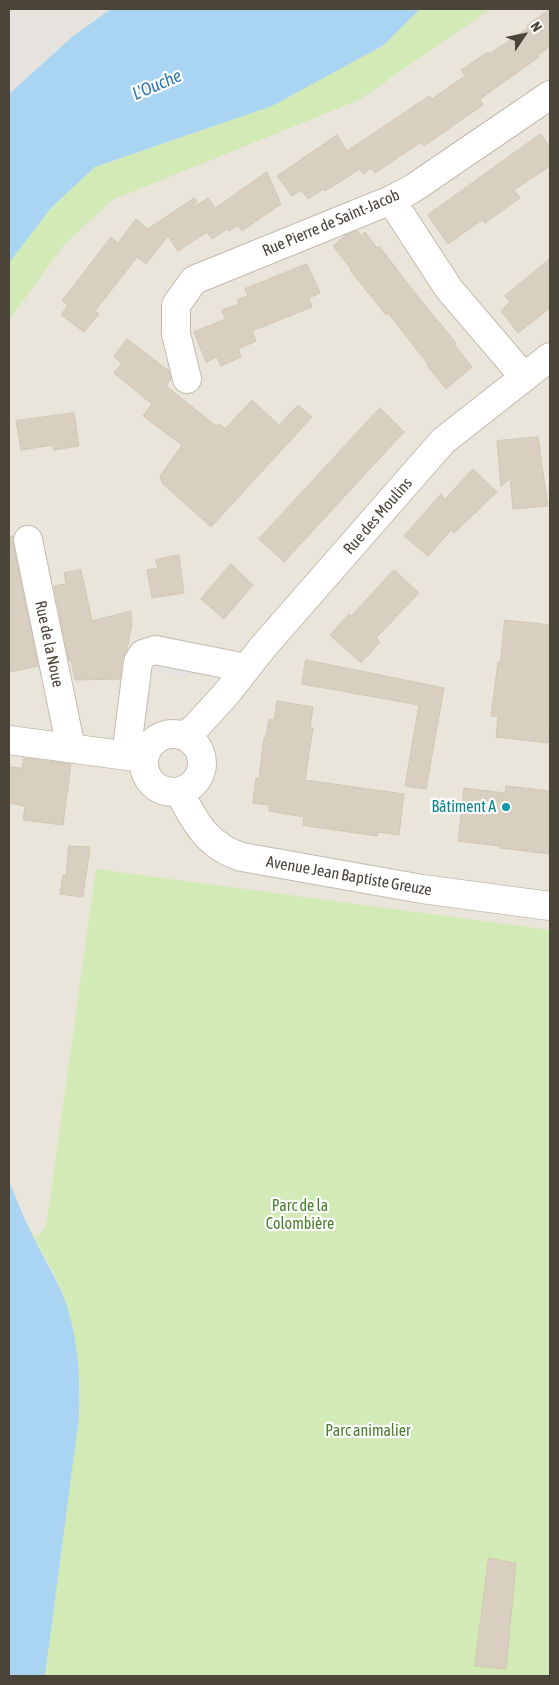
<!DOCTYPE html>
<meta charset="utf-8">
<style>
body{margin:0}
#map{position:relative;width:559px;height:1685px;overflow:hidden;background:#f6f3ec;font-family:"Asap Condensed",sans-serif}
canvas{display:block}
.frame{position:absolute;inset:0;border:10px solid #4b4439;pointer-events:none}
.north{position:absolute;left:499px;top:10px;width:50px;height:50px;-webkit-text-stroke:4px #fff;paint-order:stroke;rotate:56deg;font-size:14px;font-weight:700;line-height:20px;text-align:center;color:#4b4439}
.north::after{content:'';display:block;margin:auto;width:18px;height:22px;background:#4b4439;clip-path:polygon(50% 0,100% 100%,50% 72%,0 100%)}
</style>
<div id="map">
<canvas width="559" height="1685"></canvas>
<div class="frame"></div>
<div class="north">N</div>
</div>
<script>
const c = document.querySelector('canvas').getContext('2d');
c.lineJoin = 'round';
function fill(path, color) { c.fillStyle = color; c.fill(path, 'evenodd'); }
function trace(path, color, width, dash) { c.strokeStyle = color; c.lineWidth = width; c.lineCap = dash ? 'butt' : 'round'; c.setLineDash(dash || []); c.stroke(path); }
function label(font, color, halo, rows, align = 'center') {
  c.font = font + ' "Asap Condensed",sans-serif'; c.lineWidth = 4.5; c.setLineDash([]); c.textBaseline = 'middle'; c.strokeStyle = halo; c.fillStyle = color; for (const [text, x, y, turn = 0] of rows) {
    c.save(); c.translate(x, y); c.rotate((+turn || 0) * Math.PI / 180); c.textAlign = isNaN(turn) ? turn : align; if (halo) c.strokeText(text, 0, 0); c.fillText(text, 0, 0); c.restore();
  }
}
const residential = new Path2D(`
 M420,9H550V1676H45L81,1395L73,1330L67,1306L54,1275L31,1233L9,1181V263L51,208L384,45Z`);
const industrial = new Path2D(`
 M9,9H111L73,36L9,94Z`);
const green = new Path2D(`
 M420,9H490L359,100L112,200L64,245L9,320V263L51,208L95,167L272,106L384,45Z
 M96,869L550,930V1676H45L79,1417C81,1381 78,1342 67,1307C60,1282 45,1258 33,1235L37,1236L43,1231L47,1221Z`);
const parking = new Path2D(`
 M145,655L199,665L185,678L152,670L148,715L135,702Z`);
const water = new Path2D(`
 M111,9H420L384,45L272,106L95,167L51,208L9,263V94L73,36Z
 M9,1181C16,1197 22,1214 30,1230C42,1256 58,1279 67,1306C78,1341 81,1381 79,1417L45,1676H9Z`);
const building = new Path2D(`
 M550,9V46L538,55L539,57L480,99L483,105L424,146L421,142L375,173L371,168L363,174L360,169L325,191L324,189L308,199L301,190L292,196L277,176L337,135L347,151L429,96L432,99L465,76L461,70L488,52L489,54L528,28L527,26Z
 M541,134L550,148V166L514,190L520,198L485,223L482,220L448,244L428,215Z
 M267,172L281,204L265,215L242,231L238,225L229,231L227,229L212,239L207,232L178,251L168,236L146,264L137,257L95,311L99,314L84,332L61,315L68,305L62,301L111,237L118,243L136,219L148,229L194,198L197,201L191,209L208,198L215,208Z
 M357,231L361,236L365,232L377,248L379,246L415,293L456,343L454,344L472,367L446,389L427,365L428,364L388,313L386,315L350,270L351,269L333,246L346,235Z
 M550,259V308L518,333L501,311L510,302L505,296Z
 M307,264L320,293L309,298L312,307L252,331L256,341L238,349L241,357L221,366L217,357L206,362L194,332L225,319L222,310L239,304L237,300L248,296L245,289Z
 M127,339L169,371L171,379L166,386L216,426L219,424L225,429L252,400L279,425L298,405L312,417L211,527L162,483L160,476L182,445L143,416L152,404L114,373L122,363L114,357Z
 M380,408L404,432L284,562L259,539Z
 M74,413L79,446L54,450L53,445L21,450L16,421Z
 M538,437L548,506L513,509L510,478L501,487L497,441Z
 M473,469L497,492L454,533L451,530L428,556L404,536L441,494L445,499Z
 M9,536H13V543L38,666L9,672Z
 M179,555L184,593L152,598L147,570L158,568L156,560Z
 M231,564L253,585L224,619L201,599Z
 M81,570L92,621L131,611L132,623L127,650L122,660L120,679L75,680L71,660L69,661L54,586L66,584L64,573Z
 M394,570L419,593L376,638L380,642L361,663L330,635L349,614L351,616Z
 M505,620L550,625V722L548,743L496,737L498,717L491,716L498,662H500Z
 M306,660L444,688L426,789L405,786L419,705L302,684Z
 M277,701L313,707L310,728H313L305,780L404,794L399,835L378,832L377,836L314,827L303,825L304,817L269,811V805L253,803L256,778H259L264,738H266L269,719L274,720Z
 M24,758L71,764L63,825L23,820L25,806L9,803V767L22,768Z
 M506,786L550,791V854L500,848V846L458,841L464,788L505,793Z
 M69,846L90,847L83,897L60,894L63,875H66Z
 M489,1558L516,1563L506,1669L475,1666Z`);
const minor = new Path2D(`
 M391,200L449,289L524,377
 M187,379L176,334V305L194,280L391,200L412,189L550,95
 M28,540L71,748
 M144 763a29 29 0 1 1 58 0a29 29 0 1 1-58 0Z
 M184,736L195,728L226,694L263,647L443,441L550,357
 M9,740L143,758
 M126,755L138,662L143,654L155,650L246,668
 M179,792C195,822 208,847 242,857L422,889L550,906`);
const markers = [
 [506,807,5,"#0f9aa8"]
];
const streetNames = [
 ["Rue Pierre de Saint-Jacob",331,223,-23],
 ["Rue des Moulins",378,516,-49],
 ["Rue de la Noue",49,644,78],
 ["Avenue Jean Baptiste Greuze",349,876,10]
];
const cultureNames = [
 ["Bâtiment A",496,807]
];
const parkNames = [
 ["Parc de la",300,1206],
 ["Colombière",300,1224],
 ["Parc animalier",368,1431]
];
const waterNames = [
 ["L'Ouche",157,85,-23]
];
fill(residential, '#eae5da');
fill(industrial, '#e6e2dd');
fill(green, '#d2eab5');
fill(parking, '#e5e3e0');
fill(water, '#a9d4f2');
fill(building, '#d8cfc1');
trace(building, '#d3c7b4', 1);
trace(minor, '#c2bbae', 30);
trace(minor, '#fff', 28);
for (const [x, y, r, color] of markers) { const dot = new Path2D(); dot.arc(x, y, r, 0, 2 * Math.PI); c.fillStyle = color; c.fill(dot); trace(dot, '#fff', 2); }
label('16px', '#4b4439', '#fff', streetNames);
label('16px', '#0d838f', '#fff', cultureNames, 'right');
label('16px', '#4a7f2a', '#fff', parkNames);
label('italic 18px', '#2e7ab2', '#fff', waterNames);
</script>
